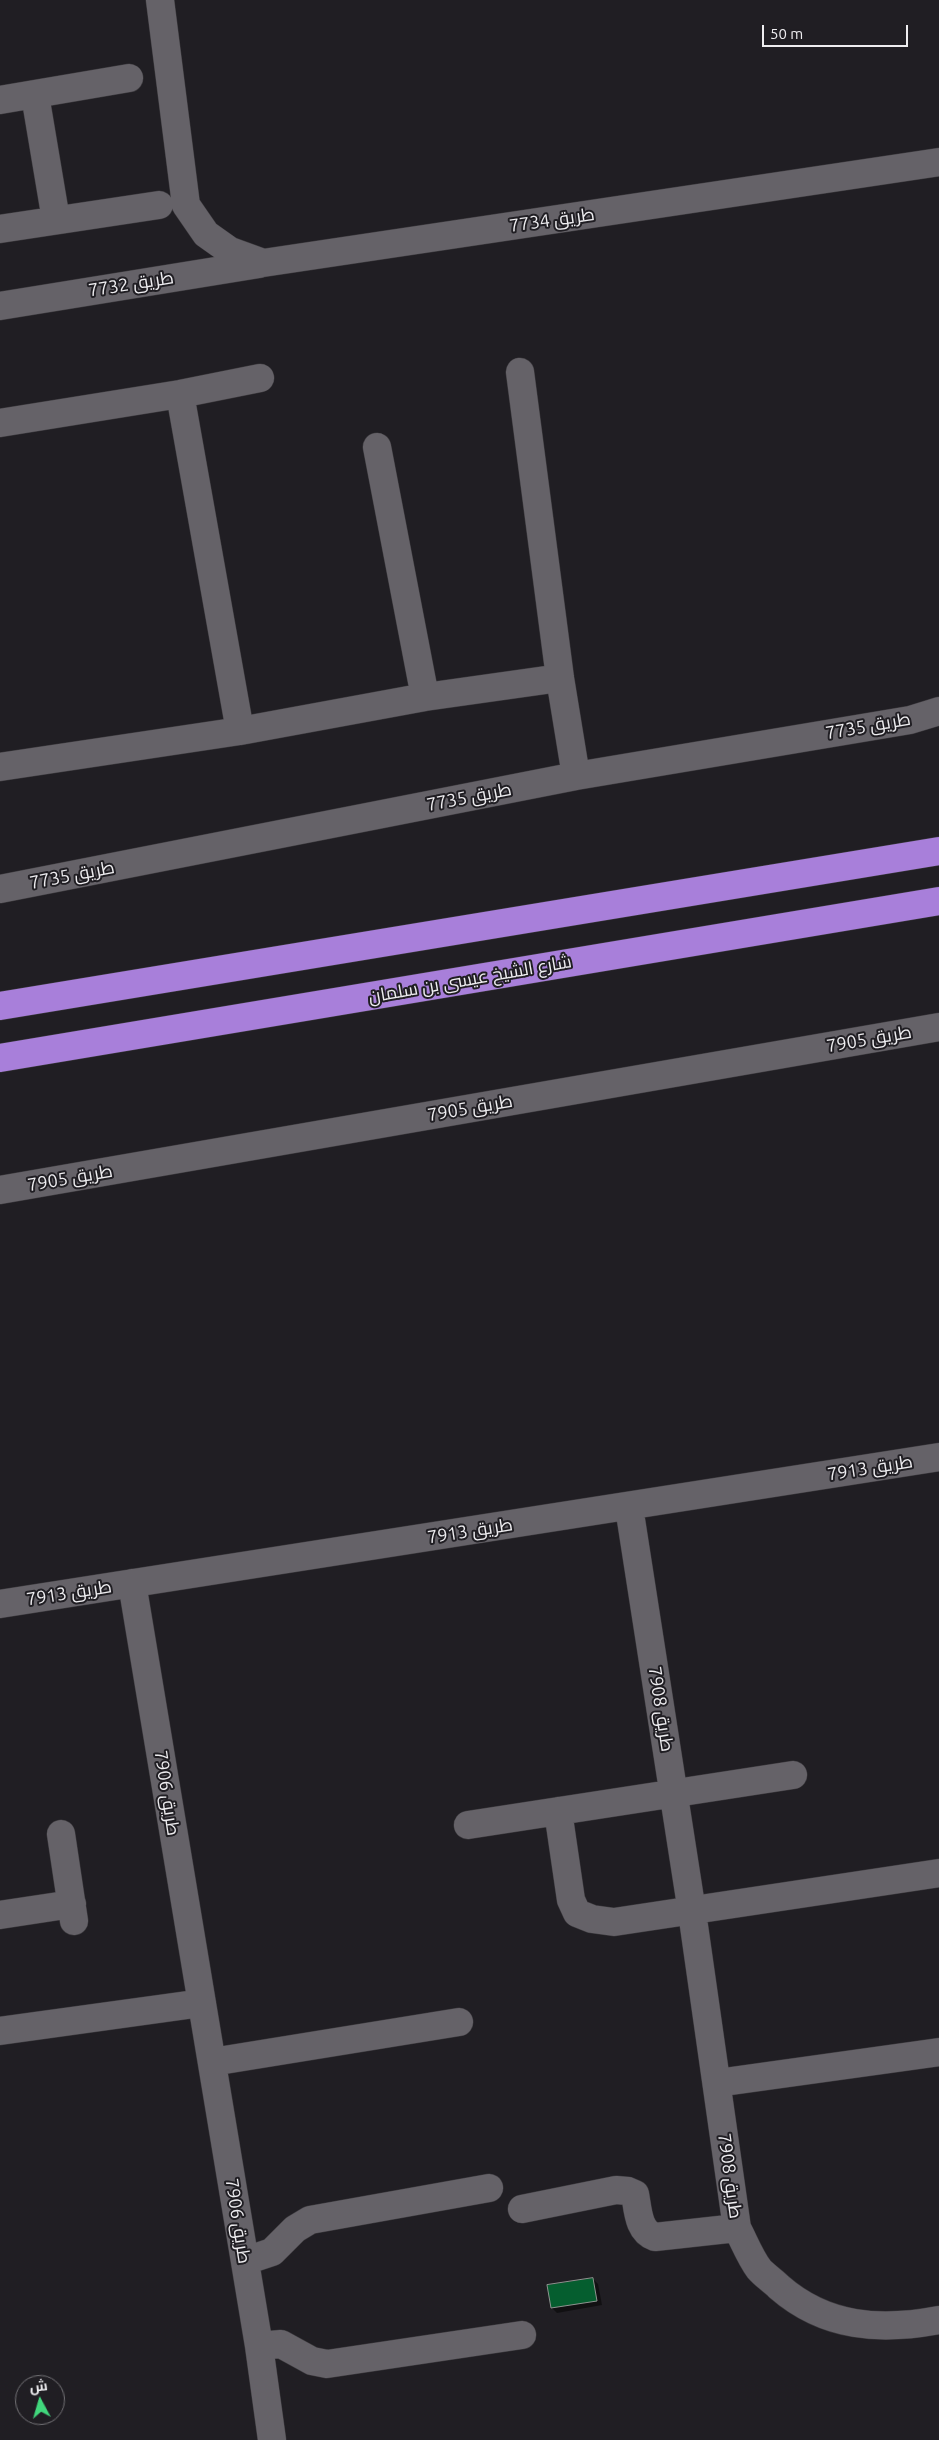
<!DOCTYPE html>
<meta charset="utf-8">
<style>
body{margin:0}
#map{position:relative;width:939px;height:2440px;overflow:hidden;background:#201e23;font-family:Ubuntu,Cairo,sans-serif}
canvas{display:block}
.north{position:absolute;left:15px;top:2375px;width:50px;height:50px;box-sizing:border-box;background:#201e23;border:1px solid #727175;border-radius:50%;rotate:354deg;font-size:14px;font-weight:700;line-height:20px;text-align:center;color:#eeedf0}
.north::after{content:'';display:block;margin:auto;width:18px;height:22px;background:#41d77c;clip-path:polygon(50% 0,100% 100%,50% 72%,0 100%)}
.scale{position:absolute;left:762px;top:25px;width:146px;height:22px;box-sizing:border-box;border:2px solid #eeedf0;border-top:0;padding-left:6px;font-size:15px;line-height:18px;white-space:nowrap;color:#eeedf0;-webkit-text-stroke:4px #201e23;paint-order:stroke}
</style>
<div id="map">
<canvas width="939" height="2440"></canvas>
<div class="north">ش</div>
<div class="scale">50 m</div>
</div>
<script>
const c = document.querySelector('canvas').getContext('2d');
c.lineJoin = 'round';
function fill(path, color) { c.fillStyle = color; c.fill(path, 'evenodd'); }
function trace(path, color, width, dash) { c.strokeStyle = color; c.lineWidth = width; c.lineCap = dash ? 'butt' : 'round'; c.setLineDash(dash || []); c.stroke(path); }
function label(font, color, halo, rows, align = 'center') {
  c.font = font + ' Ubuntu,Cairo,sans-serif'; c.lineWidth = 4; c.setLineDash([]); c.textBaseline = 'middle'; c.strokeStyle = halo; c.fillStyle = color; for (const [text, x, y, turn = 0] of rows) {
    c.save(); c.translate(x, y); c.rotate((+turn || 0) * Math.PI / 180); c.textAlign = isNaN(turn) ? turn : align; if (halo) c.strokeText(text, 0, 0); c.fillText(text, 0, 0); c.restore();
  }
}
const shadow = new Path2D(`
 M593,2279L598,2284L602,2305L557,2313L552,2308Z`);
const building = new Path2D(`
 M593,2278L597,2301L551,2308L547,2285Z`);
const minor = new Path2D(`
 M160,0L186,205L206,234L230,251L263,263L939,162
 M35,95L56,220
 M0,100L129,78
 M0,229L159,205
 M0,306L259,264
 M520,372L560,678L576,776
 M180,394L240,731
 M0,423L180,394L260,378
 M377,447L425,697
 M0,767L240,731L425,697L560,678
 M0,889L576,776L910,720L939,711
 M0,1190L939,1027
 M629,1507L692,1912L737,2228C744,2241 750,2257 759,2269C764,2275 773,2281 779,2287C826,2328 881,2331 939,2320
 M132,1583L259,2346L272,2440
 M0,1604L939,1457
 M558,1811L571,1900L577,1913L592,1919L614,1922L939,1873
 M468,1825L793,1775
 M61,1834L74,1921
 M0,1915L72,1904
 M0,2031L202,2003
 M212,2062L459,2022
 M717,2083L939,2052
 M522,2209L616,2190L628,2191L635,2194C638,2210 638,2231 655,2237L737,2228
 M245,2261L272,2252L295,2229L310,2220L489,2188
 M259,2346L281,2344L312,2361L327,2364L522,2335`);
const highway = new Path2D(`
 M0,1006L939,851
 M0,1058L939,901`);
const streetNames = [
 ["طريق 7734",552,220,-8],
 ["طريق 7732",131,284,-9],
 ["طريق 7735",868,726,-10],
 ["طريق 7735",469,797,-11],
 ["طريق 7735",72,875,-11],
 ["شارع الشيخ عيسى بن سلمان",470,979,-10],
 ["طريق 7905",869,1039,-10],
 ["طريق 7905",470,1108,-10],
 ["طريق 7905",70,1178,-10],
 ["طريق 7913",870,1468,-9],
 ["طريق 7913",470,1531,-9],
 ["طريق 7913",69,1593,-9],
 ["طريق 7908",661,1709,81],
 ["طريق 7906",167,1793,81],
 ["طريق 7908",730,2176,82],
 ["طريق 7906",238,2221,81]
];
fill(shadow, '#0007');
fill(building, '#055e2f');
trace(building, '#8e938f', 1);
trace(minor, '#3c3a3e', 29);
trace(highway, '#3c3a3e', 29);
trace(minor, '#656268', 28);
trace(highway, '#a87fda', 28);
label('18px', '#eeedf0', '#201e23', streetNames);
</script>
